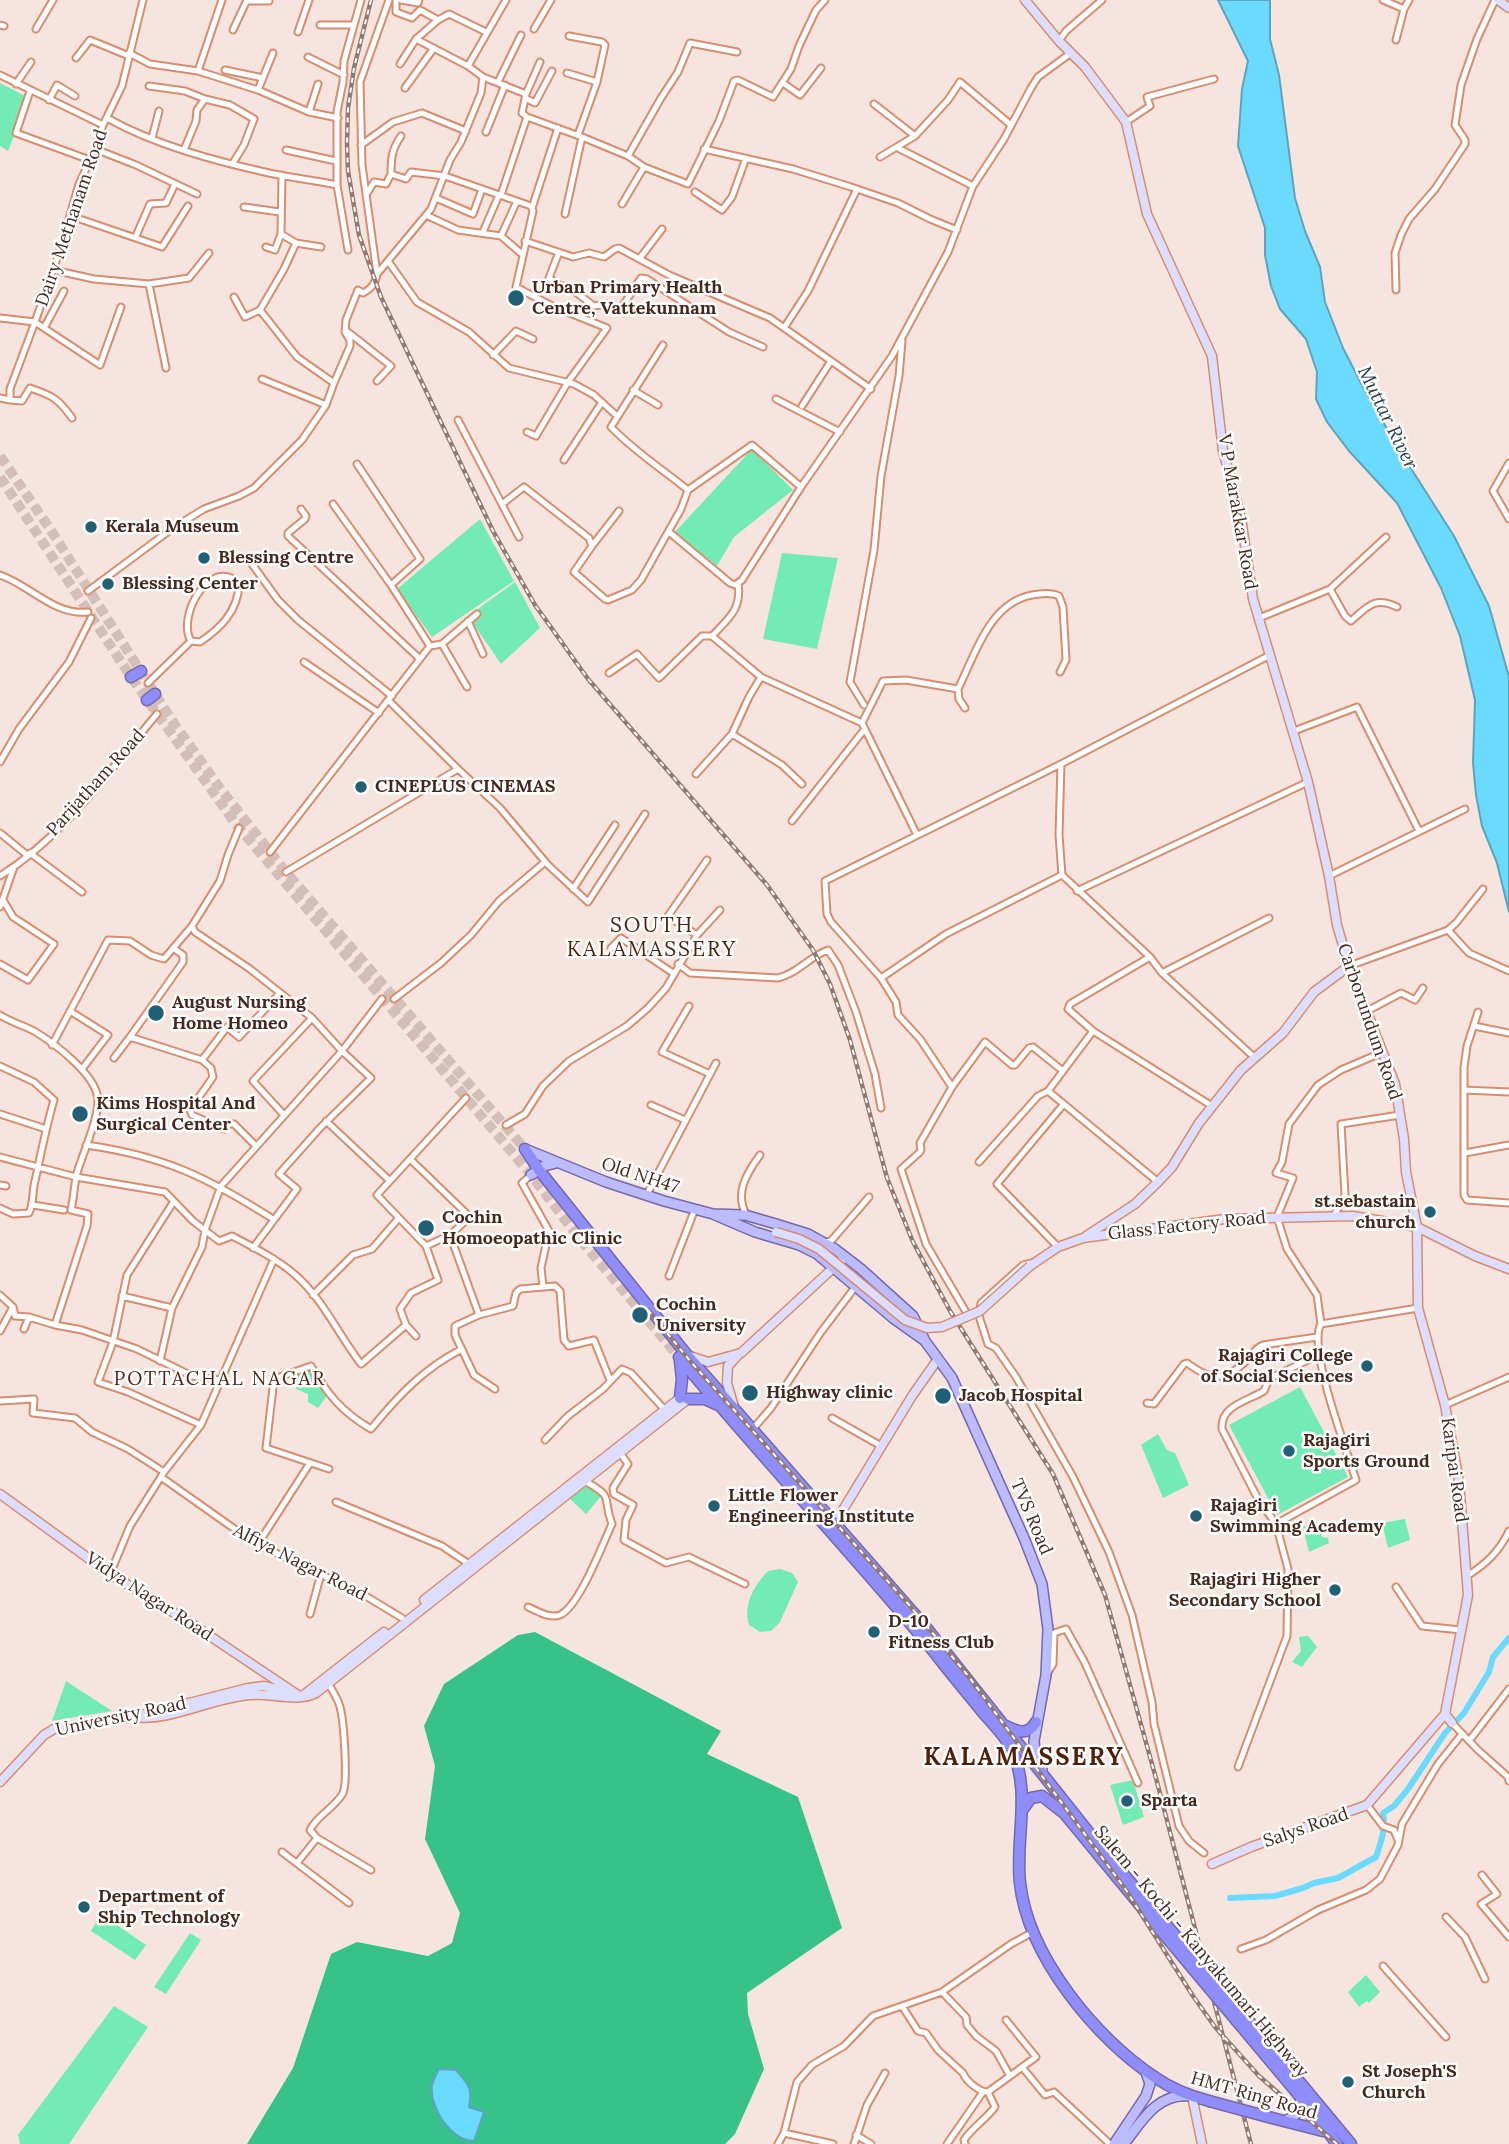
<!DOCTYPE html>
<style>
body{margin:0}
canvas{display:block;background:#f6e5de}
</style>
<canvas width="1509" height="2144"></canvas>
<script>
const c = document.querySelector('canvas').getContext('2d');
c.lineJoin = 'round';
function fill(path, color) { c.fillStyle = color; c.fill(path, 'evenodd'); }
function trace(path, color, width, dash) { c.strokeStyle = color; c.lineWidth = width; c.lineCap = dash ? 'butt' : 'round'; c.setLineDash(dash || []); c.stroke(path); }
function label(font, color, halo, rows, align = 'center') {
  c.font = font + ' Lora,serif'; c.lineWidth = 5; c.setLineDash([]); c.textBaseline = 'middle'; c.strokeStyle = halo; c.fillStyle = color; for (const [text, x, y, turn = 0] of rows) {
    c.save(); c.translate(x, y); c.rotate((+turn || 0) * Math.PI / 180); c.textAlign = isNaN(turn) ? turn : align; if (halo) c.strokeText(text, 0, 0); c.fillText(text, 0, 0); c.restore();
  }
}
const green = new Path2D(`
 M0,83L29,98L8,151L0,146Z
 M752,449L793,490L734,537L717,566L675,532Z
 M480,519L514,581L432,637L397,589Z
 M782,553L838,558L817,649L763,639Z
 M515,582L540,628L501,664L468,616Z
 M310,1368L326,1397L318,1408L308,1402V1394L296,1389L297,1374Z
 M1300,1387L1348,1477L1277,1515L1229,1425Z
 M1158,1434L1167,1450L1175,1453L1189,1485L1163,1498L1141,1445Z
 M588,1485L602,1495L586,1514L570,1499Z
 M1405,1519L1410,1540L1388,1548L1382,1523Z
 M1317,1522L1322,1537L1328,1538L1329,1543L1309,1552L1303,1527Z
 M780,1569L792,1573L798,1582L780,1622L771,1631L760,1632L749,1625C743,1604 754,1586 768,1571Z
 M1308,1636L1317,1647L1302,1667L1292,1662L1301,1651L1299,1637Z
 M66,1681L112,1711L52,1721Z
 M1133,1780L1144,1817L1123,1825L1110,1785Z
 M101,1914L146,1945L135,1960L91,1931Z
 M190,1933L201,1940L166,1994L154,1987Z
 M1366,1975L1380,1992L1369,2003L1367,2001L1359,2007L1348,1992Z
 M114,2006L148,2027L69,2144H20L18,2135Z`);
const forest = new Path2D(`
 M535,1632L721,1731L707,1754L798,1797L842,1928L747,1993L748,2014L764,2069L735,2134L725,2144H247L293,2068L331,1954L357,1942L428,1956L452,1943L460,1913L425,1839L435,1766L424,1726L444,1684L518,1635Z`);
const water = new Path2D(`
 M1218,0H1270V39L1279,75L1295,198L1305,231L1320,267L1325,302L1343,348L1362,385L1398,448L1454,536L1489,606L1509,677V912L1497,863L1482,826L1476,795L1473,763L1475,700L1460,636L1441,588L1397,503L1349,451L1327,422L1316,399L1317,372L1306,339L1280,309L1271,286L1265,255V228L1238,146L1242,89L1248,61Z
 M439,2069L456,2070C468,2084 473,2088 469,2107L484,2112L474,2141C450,2140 429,2107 432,2085C433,2080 437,2073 439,2069Z`);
const canal = new Path2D(`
 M1230,1898L1275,1896L1303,1888L1314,1883L1338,1878L1376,1857C1381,1842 1386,1829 1383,1813L1394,1806L1408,1789L1445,1733L1464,1713L1489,1672L1493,1657L1509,1638`);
const highwayTunnel = new Path2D(`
 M0,456L50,529L171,719L219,787L286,872L525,1149
 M0,477L131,677L235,823L531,1175L579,1238L679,1357`);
const street = new Path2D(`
 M396,0V12L412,18L420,10L438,20
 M401,0L418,3L419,0
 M1383,0L1404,9
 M247,1H269
 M0,25L4,26
 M320,25H354
 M36,29L53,0
 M534,29L551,0
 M233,30L247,0
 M298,32L309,0
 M569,36L602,42L605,45L597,82
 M416,39L438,20L449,14L486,32
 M1396,40L1404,9L1409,0
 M1059,41L1066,31L1102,0
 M129,53L150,64L198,71L258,90L309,112L338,118
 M308,57L344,75
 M76,58L90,40L129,56
 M400,64L416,39L468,66
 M225,70L263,78
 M198,71L222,0
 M567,73L597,82L578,135
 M0,75L103,125
 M483,77L526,94L522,113L527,117L582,137L628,156L644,167L688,184L719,121L734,81L738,80L773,97L791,69L799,46L816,10L825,0
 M498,82L521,35
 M783,83L800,95L821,68
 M16,84L31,62
 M149,86L185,91L205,99L197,110L196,121L184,150
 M405,88L434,48
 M258,90L273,53
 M30,91L16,133L90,160
 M526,94L540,62
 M525,98L535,103L552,71
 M205,99L230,105L254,119L244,145L233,163
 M49,100L57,85L75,96
 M874,104L915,136
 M309,112L318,84
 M107,118C155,145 215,161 269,173C291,178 315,180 337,185
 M1126,122L1150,106L1147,97L1214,79
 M486,132L505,85
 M152,138L159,111
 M361,145L393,122L422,113L466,131
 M898,148L973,186
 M95,149L136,165L197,194
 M704,149L793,169L851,187L898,203L930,219L957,230
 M286,150L336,161
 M628,156L661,98L678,72L690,43L737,52
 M880,157L915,136L948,100L960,82L1011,125
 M391,174C391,158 392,149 401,136
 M695,192L722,210L732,197L746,158
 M366,195L374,182L386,184L391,174L406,179L411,172L445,176L531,206L533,211L516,287L552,306L607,328L568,382L536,436L527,432
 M501,195L527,117
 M436,198L473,214L482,189
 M517,201L501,236L522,254
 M622,204L644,167
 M244,207L280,212
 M532,208L558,128
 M565,214L582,137
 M426,215L458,230L501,236
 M71,216L162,247L188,206
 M483,232L499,195
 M136,236L150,204L166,203L175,184
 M525,241L573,257L589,253L604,257L615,249L619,248L669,275L770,318L871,389
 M296,243L321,247
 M266,247L275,250L281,234
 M348,250L337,185V112L343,82L344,61L361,0
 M559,252L549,278L559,285L570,288L594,306L607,304L620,310L641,278L647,279L729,332L763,347
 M640,258L662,229
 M388,261L417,302L469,332L509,368L574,384L594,395L617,416
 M53,270L94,279L149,284L189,278L209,253
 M377,274L431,209L450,160L461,142L481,93L483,77L468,66L506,0
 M149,284L166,368
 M1396,290L1395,253L1401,235L1409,219L1435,189L1465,144V140L1455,125L1461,85L1477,39L1495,0
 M234,297L245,317L260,310
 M0,318L35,322L61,247L79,184L95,149L103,125L122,86L143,0
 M44,328L64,291
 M784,328L808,291L857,189
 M348,332L391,366L377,381
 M663,345L611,427C634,451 662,469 688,490
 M493,355L516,331L533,339
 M262,379L326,405
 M334,383L350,346V340L345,332L346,320L358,290L363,293C372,288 375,284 377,274L362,165L360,82L389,0
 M633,390L658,405
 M0,398L10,400V389L35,322L100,365L121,307
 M776,399L840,432
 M10,400L22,401L30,388C51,395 58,398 72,418
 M802,406L831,361
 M458,420L519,537
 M564,460L602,402
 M1509,463L1493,491L1509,519
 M333,504L391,585
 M502,504L524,487L589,538L592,546L574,572L605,599L608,600L632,590L641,580L681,509L688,490L752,445L801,487
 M301,509L306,516L305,519L288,533V536L420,659
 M669,532L730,583L735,585L742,580L801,487L892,356L948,252L973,186L1004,139L1031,88L1038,77L1071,53
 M592,546L619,511
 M252,564L278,600L298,620L392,696
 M0,575C30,585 54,616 88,612
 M1330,589L1345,616L1351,621C1368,606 1375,596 1397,607
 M88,591L173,528L204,509L239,496L254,488L302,440L326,405L334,383L297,357L260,310L284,269L296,243L281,234L282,175
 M1259,618L1330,589L1386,537
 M468,621L483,654
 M712,636C729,618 742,609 738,583
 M442,644L467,687
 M430,646L442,644L477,614
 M304,662L379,713
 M609,673L637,654L659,678L702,636H712L761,677L862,723L917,835
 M148,683L191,641L200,642C221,628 238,611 239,584C211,555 176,616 191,641
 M388,700L458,769
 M864,705L850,682L874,550L881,476L899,376L902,341
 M965,708L959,699L958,689C975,655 989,603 1032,595C1042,593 1051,592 1059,596L1063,607L1066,660L1060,672
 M862,723L883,681L906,680L958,689
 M1294,731L1357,707L1419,831
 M732,734L782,765L802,784
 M0,762L19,729L69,662L91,618
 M1061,764L1059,835L1062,875L1150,957
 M696,774L732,734L749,697L761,677
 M792,821L864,730
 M239,828L228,855L220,881L192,926L195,932L250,969L312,1018L342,1051L371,1078L320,1128L279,1174L297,1189L253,1248
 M0,833L27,855
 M270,852L430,646L391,585L420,559L357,464
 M30,853L82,892
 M286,872L458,769L500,808L548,865L588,902L645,814
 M0,876C64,836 109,771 157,714
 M1329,876L1465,809
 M573,889L615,825
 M1077,891L1308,782
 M0,907L14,867
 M1448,930L1469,953L1509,971
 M697,935L720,910
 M173,948L183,955V962L130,1037L202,1060L211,1068L213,1077L190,1110L192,1115L224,1129L229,1124H234L256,1146
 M611,948L621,938L673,973
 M0,964L28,980L54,944L13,917L3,900
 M678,964L690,973L778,978C797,974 810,956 828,950L838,965L856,1012L875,1074L881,1108
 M1349,966L1448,930L1456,923L1483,889
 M1162,973L1269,918
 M881,978L946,934L1062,875
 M394,999L441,963L471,935L499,901L545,862
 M689,1006L662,1052L710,1074
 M70,1011L108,1035L82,1069
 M1367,1011L1401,993L1415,1000L1423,988
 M1478,1012L1467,1046L1464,1068V1195L1467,1200L1509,1203
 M0,1015C11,1022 22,1025 34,1031C54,1043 97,1075 98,1100C98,1120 83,1153 77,1173C74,1185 74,1197 71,1210L88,1214L87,1226L55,1325L82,1330L137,1349L192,1376L219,1380
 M1474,1026L1509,1033
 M1093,1031L1068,1009L1070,1004L1150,957L1162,973L1255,1058
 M52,1045L108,940L130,941L151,955L164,959L192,926
 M114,1058L130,1037
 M202,1060L227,1027L239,1037L280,993
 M0,1066L34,1082L54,1100C46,1127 41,1154 35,1181C32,1192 34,1203 29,1213L13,1214L0,1208
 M952,1087L920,1039L898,1015L896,1002L881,978L831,922L827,914L825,881L1061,764L1270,655
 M1464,1090L1509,1092
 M466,1098L410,1159L470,1217L450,1235L479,1315
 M651,1105L685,1120
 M0,1114L46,1129
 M284,1115L253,1081L312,1018
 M326,1121L390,1181
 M506,1125L525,1114L543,1086L569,1061L627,1026L648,1008L666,988L697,935L668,916L707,860
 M86,1145C164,1156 207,1177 273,1219
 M1465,1153L1509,1145
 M0,1157L76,1177L165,1192L193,1221L219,1241L232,1236C253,1247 275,1258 293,1273C322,1297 338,1334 361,1364L406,1325
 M410,1159L377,1195L426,1246L450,1235
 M979,1162L1038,1096L1048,1091
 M531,1175L522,1183L549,1231L541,1268L543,1287
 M1158,1182L1048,1091L1093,1031L1212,1106
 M0,1185L6,1186
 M646,1196L716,1063
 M174,1201L127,1275L113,1342L98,1382L128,1392L201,1425
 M33,1205L64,1210
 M747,1216C734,1194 746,1174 760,1155
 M1334,1216L1345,1195L1341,1124L1400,1115
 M823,1242L831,1241L869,1197
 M1058,1247L997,1184L1063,1105
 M1035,1262L1023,1265L981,1303L979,1316L988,1344L996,1348L1016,1377L1073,1477L1109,1552L1132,1615L1152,1702L1154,1724L1179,1826L1189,1841L1204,1853
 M669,1276L695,1209
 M0,1295L13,1307L15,1316L29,1317L55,1325
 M313,1295L353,1255L372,1249L398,1219
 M122,1296L172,1308
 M966,1312L926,1244L901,1169L919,1153L921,1150L920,1143L952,1087L985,1042L1012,1065H1015L1029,1048L1033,1047L1063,1071
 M1321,1324L1317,1295L1287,1249L1277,1217L1293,1178L1276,1173L1282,1162L1289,1124L1318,1085L1341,1070L1383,1052
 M24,1329L29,1317
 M0,1331L13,1307
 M416,1336L406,1325L400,1309L411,1293L438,1280L426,1246
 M160,1361L172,1308L202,1247L205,1230L221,1186L342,1051L382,999
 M495,1389L474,1375L455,1335V1326L479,1315L513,1306L516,1293L520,1289L555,1286L560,1291L564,1340L569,1346L594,1340L610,1380
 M0,1401L34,1399L33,1413L75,1418L92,1432L128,1449L164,1472
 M1147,1403L1154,1404L1184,1364L1187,1363C1210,1380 1224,1383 1247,1360C1253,1354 1255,1348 1263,1345L1317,1337
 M1445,1405L1509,1377
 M832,1418L881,1446
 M752,1430L771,1408L821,1332L856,1286
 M545,1440L568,1416L603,1389L622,1369L631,1373L665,1410
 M620,1453L628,1464L613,1488L614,1494L633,1505L626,1520L624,1540L666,1563L689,1557L745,1584
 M329,1469L266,1448L274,1379L311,1366C328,1395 342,1412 371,1429C397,1397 424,1368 462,1349
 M161,1477L253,1542L364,1595L402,1618
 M336,1502L442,1546L469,1564
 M1276,1524L1356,1480C1347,1451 1307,1347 1321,1324L1418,1308
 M258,1544L310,1463
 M110,1574L130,1526L164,1472L201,1425L274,1259
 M1467,1576C1486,1564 1499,1552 1509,1531
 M1396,1587L1422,1626L1461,1630
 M528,1607C538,1611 549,1619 560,1615C579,1607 603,1543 612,1524C601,1495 616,1499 585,1481
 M310,1614L321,1574
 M1048,1672L1053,1664L1054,1633L1066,1629L1085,1663L1138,1783
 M329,1684C332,1691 337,1697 339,1704C344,1716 348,1782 343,1793C335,1808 317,1815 310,1830L317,1838L371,1870
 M1452,1723L1478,1750L1508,1777L1509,1781
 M1469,1741L1509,1689
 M1238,1767L1287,1636L1288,1569L1276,1524L1258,1499L1222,1429C1220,1406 1247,1401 1264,1391L1269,1379L1318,1355
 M1367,1805L1383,1826L1394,1830L1398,1840
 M282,1852L349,1903
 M297,1863L317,1838
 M1482,1875L1497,1894L1481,1904L1509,1937
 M1446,1917L1465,1937L1485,1979
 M1241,1949L1266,1940L1318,1910L1366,1890L1380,1879L1398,1845L1402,1824L1438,1764L1462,1734
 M1383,1966L1446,2037
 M942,1992L966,2017L967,2025L976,2036L996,2051L1010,2076
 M902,2006L918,2031L926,2033L938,2050L963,2073C966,2081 979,2092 988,2092
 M1022,2067L1045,2095L1054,2092L1110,2144
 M784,2133L833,2144
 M856,2135L871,2144
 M778,2144L784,2133L797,2082L812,2065L844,2046L873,2016L942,1992L1011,1944L1033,1932
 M854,2144L867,2105L885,2073
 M947,2144L983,2092
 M965,2144L964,2140C973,2127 986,2119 995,2107L988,2092L1036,2057L1006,2020`);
const secondary = new Path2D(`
 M1025,0L1059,41L1085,67L1126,122L1147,214L1212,356L1223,451L1241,518L1253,599L1308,782L1329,876L1337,925L1349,966L1395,1084L1404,1139L1406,1172L1417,1227L1418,1308L1445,1405L1459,1481L1468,1595L1445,1714
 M1498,0L1509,8
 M1086,1236L1135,1204L1158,1182L1172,1167L1199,1123L1241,1070L1283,1033L1314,992L1349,966
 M1030,1266L1058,1247L1083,1238L1225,1219L1353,1216L1417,1227L1475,1256L1509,1269
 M690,1356L708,1362L741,1353L845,1257
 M734,1407L727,1383L728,1366L738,1355
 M0,1494L110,1574L186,1620L301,1697
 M835,1523L912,1396L938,1359
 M424,1600L680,1398
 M301,1697L384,1632
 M1445,1714L1452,1723
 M134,1717C171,1722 213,1697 251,1695C272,1693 296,1703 316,1693L688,1399
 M0,1782L44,1735L54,1729L134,1717L248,1688L264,1686L288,1692
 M1212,1864L1251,1847L1367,1805L1445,1714
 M1192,2096L1202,2144`);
const primary = new Path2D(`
 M525,1149L606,1182L664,1201L713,1214L755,1232L799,1245L817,1254L893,1318L924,1340
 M531,1175L544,1166L556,1163
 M713,1214L745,1215L776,1224L808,1234L835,1249L861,1269L913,1316L925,1341L952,1378L1024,1538L1042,1584L1048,1629L1046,1675L1034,1741L1035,1752L1042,1770
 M1286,2121L1299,2112L1301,2098
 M1114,2144L1146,2096L1150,2084L1146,2072
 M1124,2144C1141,2122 1157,2093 1189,2096`);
const highway = new Path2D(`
 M131,677L141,671
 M147,700L155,694
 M525,1149L539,1170L687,1355L924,1625L1098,1844L1174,1934
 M679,1357C762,1458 852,1552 935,1653C951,1674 968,1694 985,1715C994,1725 1005,1736 1011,1748C1032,1790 1015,1839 1020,1883C1028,1956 1096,2039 1156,2078C1172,2089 1190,2096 1209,2101
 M680,1361L682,1379L680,1398
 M688,1399H705L718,1405
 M1006,1726C1018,1732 1028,1736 1036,1722
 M1023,1809L1031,1798L1042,1796L1065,1814L1168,1939
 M1258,2032L1351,2144
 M1252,2039L1314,2113L1337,2144
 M1272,2118L1323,2131L1327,2128`);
const rail = new Path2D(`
 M371,0L354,68L348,108L347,143L348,171L359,235L381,297L493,531L535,605L588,679L767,885L813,950L830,984L850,1040L887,1178L913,1242L950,1311L1053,1474L1105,1595L1157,1782L1251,2144
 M648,1310L691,1362L910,1606L969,1677L1126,1890L1193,1996L1215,2027L1259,2076L1337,2144`);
const secondaryBridge = new Path2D(`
 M776,1232L799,1239L819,1249L905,1320L927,1328L942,1327L980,1311L1030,1266`);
const highwayBridge = new Path2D(`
 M1174,1934L1258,2032
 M1168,1939L1252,2039
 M1209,2101L1272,2118`);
const markers = [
 [516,298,9,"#1f6075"],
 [91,527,7,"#1f6075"],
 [204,558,7,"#1f6075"],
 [108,584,7,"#1f6075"],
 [361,787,7,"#1f6075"],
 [156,1013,9,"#1f6075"],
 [80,1114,9,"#1f6075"],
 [1430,1212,7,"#1f6075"],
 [426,1228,9,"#1f6075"],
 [640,1315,9,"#1f6075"],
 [1367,1366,7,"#1f6075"],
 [750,1393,9,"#1f6075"],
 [943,1396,9,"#1f6075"],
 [1289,1451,7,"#1f6075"],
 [714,1506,7,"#1f6075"],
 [1196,1516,7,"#1f6075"],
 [1335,1590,7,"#1f6075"],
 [874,1632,7,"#1f6075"],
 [1127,1801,7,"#1f6075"],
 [84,1907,7,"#1f6075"],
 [1348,2082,7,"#1f6075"]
];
const streetNames = [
 ["Dairy Methanam Road",72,218,-71],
 ["V P Marakkar Road",1237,512,80],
 ["Parijatham Road",96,783,-48],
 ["Carborundum Road",1369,1022,71],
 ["Old NH47",640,1176,18],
 ["Glass Factory Road",1187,1226,-6],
 ["Karipai Road",1454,1470,82],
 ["TVS Road",1031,1517,67],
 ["Alfiya Nagar Road",300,1563,27],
 ["Vidya Nagar Road",149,1597,33],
 ["University Road",121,1717,-12],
 ["Salys Road",1306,1828,-19],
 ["Salem - Kochi - Kanyakumari Highway",1201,1952,50],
 ["HMT Ring Road",1254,2096,16]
];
const poiNames = [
 ["Urban Primary Health",532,288],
 ["Centre, Vattekunnam",532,309],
 ["Kerala Museum",105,527],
 ["Blessing Centre",218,558],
 ["Blessing Center",122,584],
 ["CINEPLUS CINEMAS",375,787],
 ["August Nursing",172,1003],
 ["Home Homeo",172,1024],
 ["Kims Hospital And",96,1104],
 ["Surgical Center",96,1125],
 ["st.sebastain",1416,1202,"right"],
 ["church",1416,1223,"right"],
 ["Cochin",442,1218],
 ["Homoeopathic Clinic",442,1239],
 ["Cochin",656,1305],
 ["University",656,1326],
 ["Rajagiri College",1353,1356,"right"],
 ["of Social Sciences",1353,1377,"right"],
 ["Highway clinic",766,1393],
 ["Jacob Hospital",959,1396],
 ["Rajagiri",1303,1441],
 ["Sports Ground",1303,1462],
 ["Little Flower",728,1496],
 ["Engineering Institute",728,1517],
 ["Rajagiri",1210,1506],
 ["Swimming Academy",1210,1527],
 ["Rajagiri Higher",1321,1580,"right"],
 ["Secondary School",1321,1601,"right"],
 ["D-10",888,1622],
 ["Fitness Club",888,1643],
 ["Sparta",1141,1801],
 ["Department of",98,1897],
 ["Ship Technology",98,1918],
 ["St Joseph'S",1362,2072],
 ["Church",1362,2093]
];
const waterNames = [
 ["Muttar River",1387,418,64]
];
const neighbourhoodNames = [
 ["POTTACHAL NAGAR",220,1380]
];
const quarterNames = [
 ["SOUTH",652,926],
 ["KALAMASSERY",652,950]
];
const districtNames = [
 ["KALAMASSERY",1024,1758]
];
fill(green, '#73ebb5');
fill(forest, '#37c28b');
fill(water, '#6adaff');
trace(water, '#5fa4bb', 2);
trace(canal, '#6adaff', 6);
trace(highwayTunnel, '#d3bfb7', 10, [10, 5]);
trace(street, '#d98c6e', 9);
trace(secondary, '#d98c6e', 11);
trace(primary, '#7569ab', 12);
trace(highway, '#7569ab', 13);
trace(street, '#fff', 5);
trace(secondary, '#ddddfd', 8);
trace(primary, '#bcbbfb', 9);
trace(highway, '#8f8df9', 10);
trace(rail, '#937a70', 4.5);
trace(rail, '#fff', 2, [5]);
trace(secondaryBridge, '#d98c6e', 11, []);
trace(highwayBridge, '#7569ab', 13, []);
trace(secondaryBridge, '#ddddfd', 8);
trace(highwayBridge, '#8f8df9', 10);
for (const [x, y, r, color] of markers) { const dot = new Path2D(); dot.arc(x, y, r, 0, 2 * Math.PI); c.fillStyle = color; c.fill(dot); trace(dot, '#fff', 2.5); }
label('18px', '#46271b', '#fff', streetNames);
label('bold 18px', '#46271b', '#fff', poiNames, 'left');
label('italic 19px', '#253e47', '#fff', waterNames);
c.letterSpacing = '2px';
label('19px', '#521f08', '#fff', neighbourhoodNames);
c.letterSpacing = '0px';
c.letterSpacing = '2px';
label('21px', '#521f08', '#fff', quarterNames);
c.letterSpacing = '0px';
c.letterSpacing = '2px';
label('bold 24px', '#521f08', '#fff', districtNames);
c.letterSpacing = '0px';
</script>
